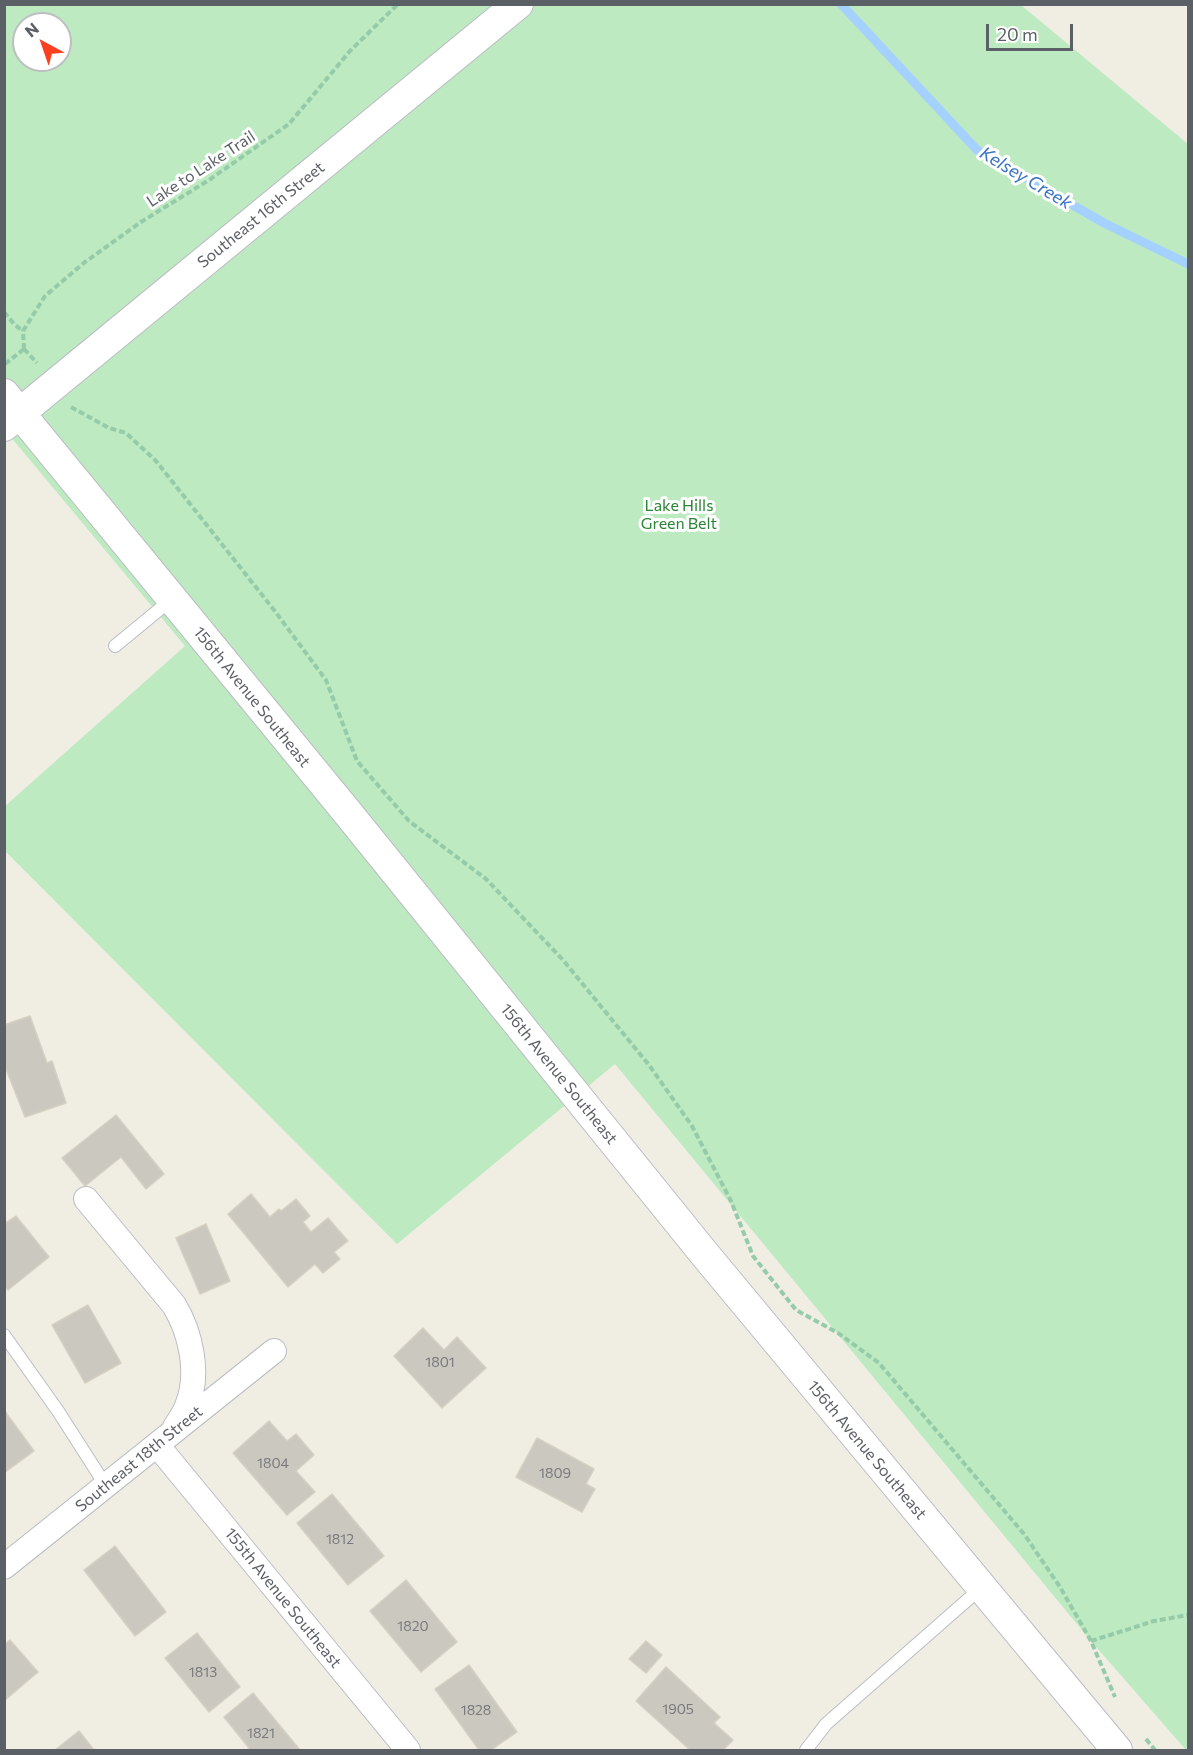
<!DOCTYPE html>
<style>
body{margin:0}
#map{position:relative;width:1193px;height:1755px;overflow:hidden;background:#f0eee3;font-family:Commissioner,sans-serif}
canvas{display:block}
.frame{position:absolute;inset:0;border:6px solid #5b5f66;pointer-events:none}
.north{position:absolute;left:12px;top:12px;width:60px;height:60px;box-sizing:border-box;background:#fff;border:2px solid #bdbfc2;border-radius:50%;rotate:320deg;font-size:16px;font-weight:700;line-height:24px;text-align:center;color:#5b5f66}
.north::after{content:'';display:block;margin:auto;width:21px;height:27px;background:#fa401f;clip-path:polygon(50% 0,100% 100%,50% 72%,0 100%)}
.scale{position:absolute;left:986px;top:24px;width:87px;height:27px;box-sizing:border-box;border:3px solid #5b5f66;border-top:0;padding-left:8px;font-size:18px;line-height:21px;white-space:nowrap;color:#5b5f66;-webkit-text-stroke:4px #fff;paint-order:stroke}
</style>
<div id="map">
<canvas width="1193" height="1755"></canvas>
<div class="frame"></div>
<div class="north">N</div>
<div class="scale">20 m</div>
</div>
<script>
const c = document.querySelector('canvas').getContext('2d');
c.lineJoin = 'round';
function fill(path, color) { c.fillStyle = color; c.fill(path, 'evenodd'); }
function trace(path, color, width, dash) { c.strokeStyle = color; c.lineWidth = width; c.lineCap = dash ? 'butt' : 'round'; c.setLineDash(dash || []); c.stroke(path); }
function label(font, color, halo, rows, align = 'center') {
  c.font = font + ' Commissioner,sans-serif'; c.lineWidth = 6; c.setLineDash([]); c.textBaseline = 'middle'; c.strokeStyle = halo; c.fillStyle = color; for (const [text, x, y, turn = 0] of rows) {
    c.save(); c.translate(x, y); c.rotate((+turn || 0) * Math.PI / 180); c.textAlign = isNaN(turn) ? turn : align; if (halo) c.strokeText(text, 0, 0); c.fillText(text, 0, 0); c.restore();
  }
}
const green = new Path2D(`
 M5,5H1021L1188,144V1750H1186L1091,1641L615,1064L397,1244L5,851L4,807L185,646L5,430ZM24,24H60V60H24Z`);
const stream = new Path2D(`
 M841,4L977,150L1104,223L1188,264`);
const building = new Path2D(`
 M30,1016L47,1063L52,1061L66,1103L25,1117L4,1064V1025Z
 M116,1115L164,1174L146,1189L121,1157L85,1186L62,1158Z
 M251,1194L270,1217L279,1209L281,1211L296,1199L310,1216L303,1222L311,1232L328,1218L348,1241L334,1252L340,1259L323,1273L315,1264L288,1287L228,1214Z
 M16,1216L49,1257L8,1290L4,1286V1224Z
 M206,1224L230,1281L200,1294L176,1238Z
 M88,1305L121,1363L85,1383L52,1325Z
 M423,1328L444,1350L457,1337L486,1368L442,1408L394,1356Z
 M4,1410L34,1451L4,1473Z
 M269,1421L287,1441L296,1434L314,1455L296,1471L315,1492L287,1515L233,1453Z
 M537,1438L594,1469L586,1484L595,1489L582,1512L516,1477Z
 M332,1494L384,1556L348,1585L297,1523Z
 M115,1546L166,1612L135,1636L84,1570Z
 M406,1580L457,1642L421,1672L370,1611Z
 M197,1633L240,1687L209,1712L165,1658Z
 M10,1640L38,1672L4,1701V1645Z
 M646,1641L662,1655L646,1673L629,1659Z
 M469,1665L517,1732L491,1750H479L435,1689Z
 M666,1667L720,1717L714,1723L733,1740L723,1750H690L636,1701Z
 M253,1693L300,1750H247L249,1748L224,1717Z
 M79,1731L94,1750H55Z`);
const path = new Path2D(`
 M4,312L15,325L23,331
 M24,349L37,363
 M24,349L23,331L45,296L85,262L141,222L209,180L289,124L350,51L398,4
 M5,364L24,349
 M71,407L109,428L126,433L156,461L274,610L326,680L357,761L409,821L486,879L563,960L649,1065L692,1126L731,1201L753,1256L796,1310L838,1333L879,1363L1024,1534L1060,1587L1091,1641L1115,1697
 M1091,1641L1154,1621L1188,1615
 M1146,1739L1155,1750`);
const service = new Path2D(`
 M115,646L172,599
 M4,1335L58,1411L106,1486
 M806,1750L826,1724L981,1588`);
const minor = new Path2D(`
 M86,1199L174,1305C191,1333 200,1374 187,1406C184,1414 179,1421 175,1427
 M157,1445L408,1750
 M4,1567L274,1351`);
const tertiary = new Path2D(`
 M4,394L347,812L707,1257L1117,1750
 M4,426L518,4`);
const numberNames = [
 ["1801",440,1362],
 ["1804",273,1463],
 ["1809",555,1473],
 ["1812",340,1539],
 ["1820",413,1626],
 ["1813",203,1672],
 ["1905",678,1709],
 ["1828",476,1710],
 ["1821",261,1733]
];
const streetNames = [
 ["Lake to Lake Trail",201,169,-33],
 ["Southeast 16th Street",261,215,-39],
 ["156th Avenue Southeast",252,697,51],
 ["156th Avenue Southeast",559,1074,51],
 ["156th Avenue Southeast",867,1450,50],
 ["Southeast 18th Street",139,1459,-39],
 ["155th Avenue Southeast",283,1598,51]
];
const parkNames = [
 ["Lake Hills",679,506],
 ["Green Belt",679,524]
];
const waterNames = [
 ["Kelsey Creek",1026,178,31]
];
fill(green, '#bdeac0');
trace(stream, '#a4d1ff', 9);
fill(building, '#cbc8c0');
trace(building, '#d5d0c1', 1.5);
trace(service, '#bbbdc4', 14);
trace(minor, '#bbbdc4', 26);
trace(tertiary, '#bbbdc4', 32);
trace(path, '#95cba9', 4, [6, 3]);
trace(service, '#fff', 12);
trace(minor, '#fff', 24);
trace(tertiary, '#fff', 30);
label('14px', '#77797c', null, numberNames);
label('16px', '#5b5f66', '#fff', streetNames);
label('16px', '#2c8436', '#fff', parkNames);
label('italic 18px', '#3873c6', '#fff', waterNames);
</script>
